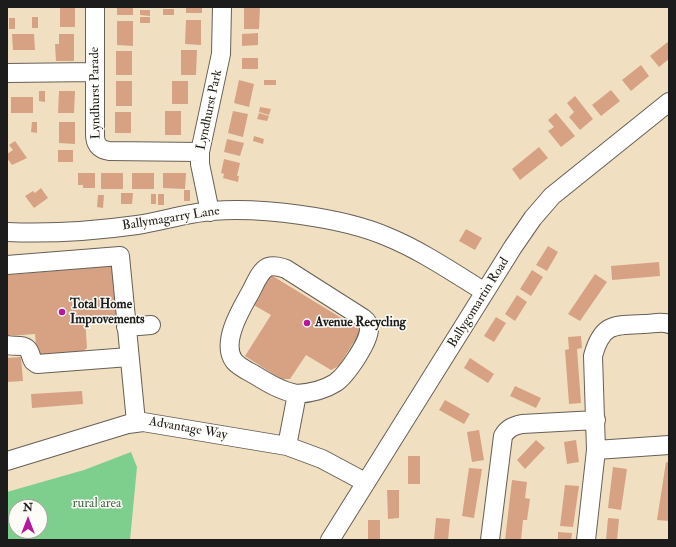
<!DOCTYPE html>
<style>
body{margin:0}
#map{position:relative;width:676px;height:547px;overflow:hidden;background:#f1dfc1;font-family:"IM FELL Double Pica",serif}
canvas{display:block}
.frame{position:absolute;inset:0;border:8px solid #1c1c1c;pointer-events:none}
.north{position:absolute;left:8px;top:499px;width:40px;height:40px;box-sizing:border-box;background:#fdfcf7;border:1px solid #a3a29f;border-radius:50%;rotate:0deg;font-size:11px;font-weight:700;line-height:16px;text-align:center;color:#1c1c1c}
.north::after{content:'';display:block;margin:auto;width:14px;height:18px;background:#b5179e;clip-path:polygon(50% 0,100% 100%,50% 72%,0 100%)}
</style>
<div id="map">
<canvas width="676" height="547"></canvas>
<div class="frame"></div>
<div class="north">N</div>
</div>
<script>
const c = document.querySelector('canvas').getContext('2d');
c.lineJoin = 'round';
function fill(path, color) { c.fillStyle = color; c.fill(path, 'evenodd'); }
function trace(path, color, width, dash) { c.strokeStyle = color; c.lineWidth = width; c.lineCap = dash ? 'butt' : 'round'; c.setLineDash(dash || []); c.stroke(path); }
function label(font, color, halo, rows, align = 'center') {
  c.font = font + ' "IM FELL Double Pica",serif'; c.lineWidth = 3; c.setLineDash([]); c.textBaseline = 'middle'; c.strokeStyle = halo; c.fillStyle = color; for (const [text, x, y, turn = 0] of rows) {
    c.save(); c.translate(x, y); c.rotate((+turn || 0) * Math.PI / 180); c.textAlign = isNaN(turn) ? turn : align; if (halo) c.strokeText(text, 0, 0); c.fillText(text, 0, 0); c.restore();
  }
}
const green = new Path2D(`
 M131,452L137,467L130,540H7V492L84,470ZM16,507H40V531H16Z`);
const building = new Path2D(`
 M60,7H75V27H60Z
 M117,7H133V15H117Z
 M186,7H202V13H186Z
 M244,7H260L259,29H244Z
 M163,9H174V15H163Z
 M140,10H150V16L140,15Z
 M32,17H38V28H32Z
 M140,17H150V23H140Z
 M9,18H15V29H9Z
 M186,20H201V45L185,44Z
 M117,21H133V46L117,45Z
 M258,33V45L242,46V34Z
 M12,34H34L35,50H13Z
 M59,34H74V61H56L55,44H59Z
 M669,41V59L659,67L650,56Z
 M181,50H197L196,75H181Z
 M116,51H132V75H116Z
 M242,58H258V69H242Z
 M641,65L649,76L631,91L622,80Z
 M239,80L254,84L249,107L234,103Z
 M264,80H276V85H264Z
 M116,81H132V106H116Z
 M172,81H188V104H172Z
 M611,90L620,101L601,116L592,105Z
 M39,91H45V102L39,101Z
 M59,91H75L74,113H58Z
 M575,96L593,119L580,130L569,117L574,112L567,103Z
 M11,97H33V113H11Z
 M260,107L271,109L269,115L259,112Z
 M165,111H181V135H165Z
 M233,111L248,114L243,137L228,133Z
 M115,112H131V133H115Z
 M259,113L269,116L267,121L257,119Z
 M556,113L575,136L561,147L548,131L554,127L548,120Z
 M32,122H37V133L31,132Z
 M59,122H75V144L59,143Z
 M254,136L264,139L263,144L253,141Z
 M227,139L244,143L240,156L224,152Z
 M15,141L27,158L12,165L7,158V154L13,150L9,145Z
 M539,147L548,158L520,180L512,169Z
 M58,150H73V162H58Z
 M224,159L240,163L237,176H239L238,182L223,178L224,174L221,173Z
 M78,173H95V188H83V185H78Z
 M101,173H123V189H101Z
 M132,173H154V189H132Z
 M163,173H186L185,189L163,188Z
 M41,188L48,198L34,208L25,196L33,191L35,193Z
 M184,190H190V201H184Z
 M121,193H133L132,204H121Z
 M151,194H156V204H151Z
 M158,194H164V205H158Z
 M98,195H104L103,208L97,207Z
 M466,229L482,238L475,250L459,241Z
 M548,246L558,252L547,271L536,265Z
 M659,262L660,276L612,280L611,266Z
 M114,266L118,308L115,316L85,318L87,348L81,353L37,356L35,334L8,336L7,275Z
 M532,270L543,277L531,296L520,289Z
 M595,274L607,282L580,321L568,314Z
 M271,275L361,330L339,366L331,370L306,355L290,379H281L245,356L271,315L252,304Z
 M517,295L527,302L515,321L505,314Z
 M496,317L506,323L494,342L484,336Z
 M581,336L582,348L577,349L581,403L569,404L565,350L569,349L568,337Z
 M21,357L23,381L7,382V358Z
 M470,358L494,374L488,383L464,368Z
 M515,386L541,398L536,408L510,396Z
 M82,391L83,404L32,408L31,394Z
 M445,400L470,414L464,424L439,410Z
 M479,430L484,460L472,462L467,432Z
 M536,440L545,448L525,469L517,460Z
 M576,440L579,462L567,464L564,442Z
 M408,456H420V484H408Z
 M666,462L669,463V521L657,520Z
 M613,467L627,469L621,510L608,508Z
 M469,468L482,469L474,518L462,516Z
 M512,480L527,482L525,498L530,499L527,520H523L521,540H505Z
 M565,485L579,486L573,527L560,526Z
 M387,490H399V518L388,519Z
 M436,518L450,519L448,540H434Z
 M608,518L619,519L617,540H606Z
 M368,520H380V540H368Z
 M558,532L572,533L571,540H558Z`);
const minor = new Path2D(`
 M95,7V134C95,144 98,149 109,151L200,152
 M7,73L95,72
 M210,212L200,164V152L221,54L222,7
 M7,232C50,234 94,231 137,225C162,221 187,213 212,211C261,207 342,217 388,237C422,251 454,273 485,292
 M7,265L120,256L136,422
 M126,327L151,325
 M7,345C14,347 25,343 29,351C31,354 31,358 33,361L37,364L129,357
 M287,446L297,394C310,393 324,390 335,383C346,376 370,341 369,328C369,324 367,321 363,318L286,269C280,267 274,265 268,267C259,271 254,287 249,295C240,311 221,343 234,361C239,367 248,371 255,375C268,383 281,391 297,394
 M596,450L669,445
 M7,461L128,424L143,422L287,446L322,459L365,482
 M330,540L513,247L533,218L552,196L669,102
 M490,540L503,436C508,428 513,426 522,424L596,420
 M586,540L596,450L593,356C602,323 614,325 644,324C652,324 662,321 669,324`);
const markers = [
 [62,312,4,"#b5179e"],
 [307,323,4,"#b5179e"]
];
const streetNames = [
 ["Lyndhurst Parade",96,93,-91],
 ["Lyndhurst Park",210,110,-78],
 ["Ballymagarry Lane",171,219,-9],
 ["Ballygomartin Road",479,303,-58],
 ["Advantage Way",188,429,10]
];
const poiNames = [
 ["Total Home",70,305],
 ["Improvements",70,320],
 ["Avenue Recycling",315,323]
];
const parkNames = [
 ["rural area",97,504]
];
fill(green, '#7ece8e');
fill(building, '#d6a283');
trace(minor, '#676056', 20);
trace(minor, '#fff', 18);
for (const [x, y, r, color] of markers) { const dot = new Path2D(); dot.arc(x, y, r, 0, 2 * Math.PI); c.fillStyle = color; c.fill(dot); trace(dot, '#fdfcf7', 1.5); }
label('13px', '#1c1c1c', '#fdfcf7', streetNames);
label('bold 13px', '#1c1c1c', '#fdfcf7', poiNames, 'left');
label('13px', '#43634a', '#fdfcf7', parkNames);
</script>
